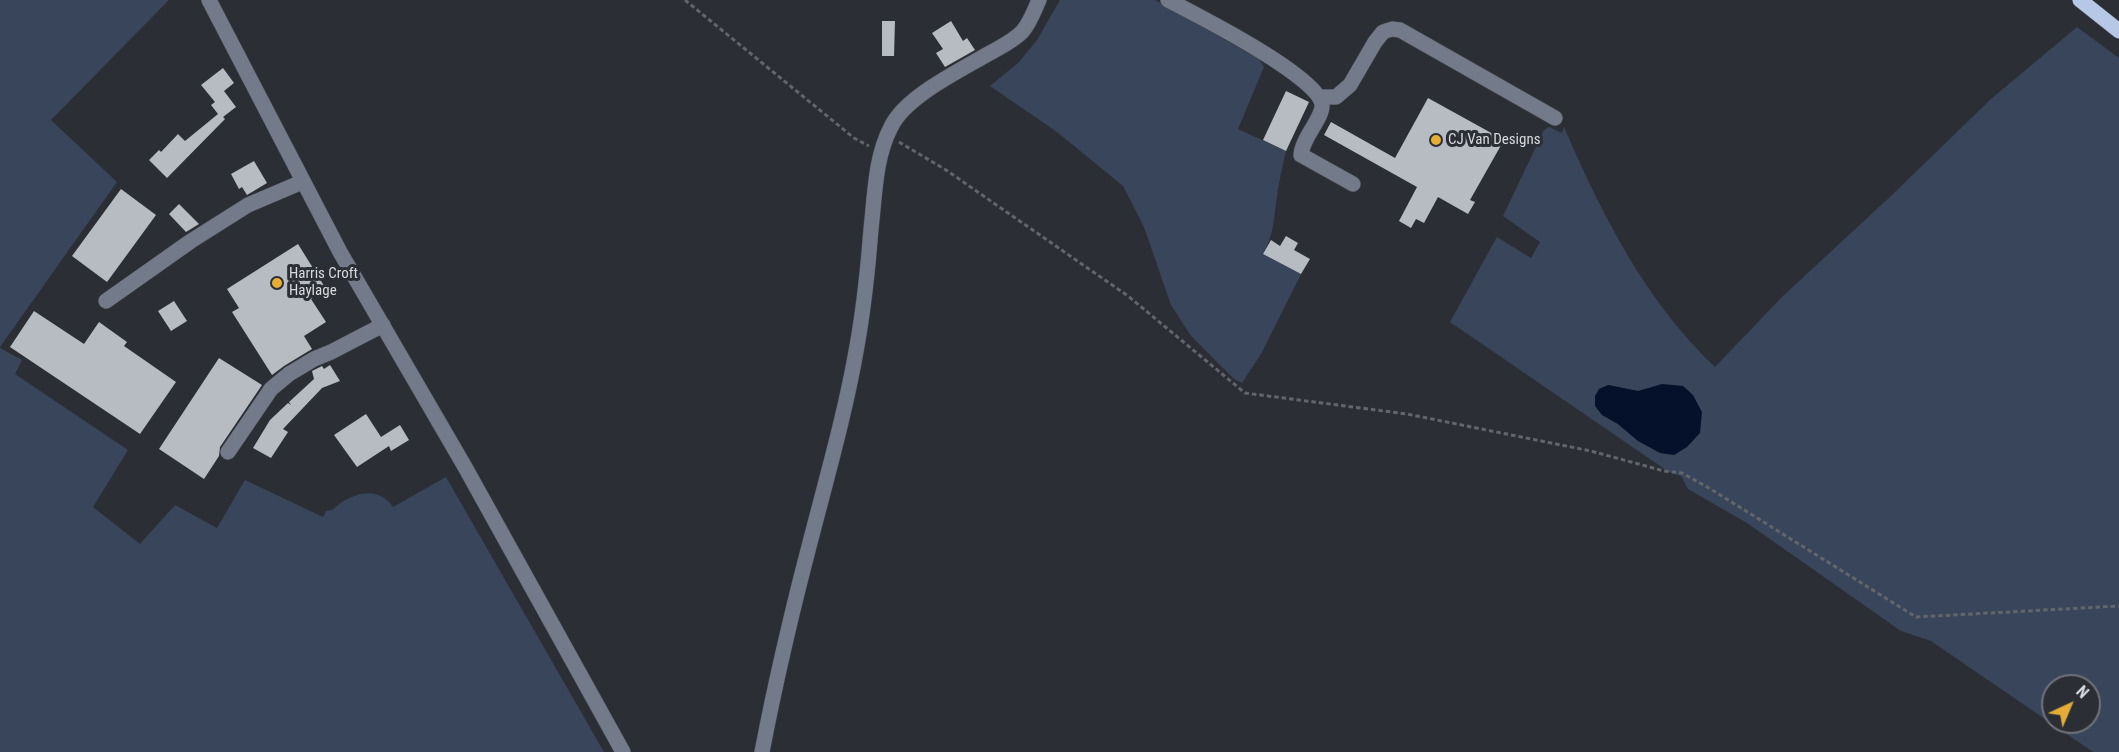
<!DOCTYPE html>
<style>
body{margin:0}
#map{position:relative;width:2119px;height:752px;overflow:hidden;background:#2b2f35;font-family:"Roboto Condensed",sans-serif}
canvas{display:block}
.north{position:absolute;left:2041px;top:674px;width:60px;height:60px;box-sizing:border-box;background:#2b2f35;border:2px solid #707379;border-radius:50%;rotate:44deg;font-size:16px;font-weight:700;line-height:24px;text-align:center;color:#d7dade}
.north::after{content:'';display:block;margin:auto;width:21px;height:27px;background:#e5ad35;clip-path:polygon(50% 0,100% 100%,50% 72%,0 100%)}
</style>
<div id="map">
<canvas width="2119" height="752"></canvas>
<div class="north">N</div>
</div>
<script>
const c = document.querySelector('canvas').getContext('2d');
c.lineJoin = 'round';
function fill(path, color) { c.fillStyle = color; c.fill(path, 'evenodd'); }
function trace(path, color, width, dash) { c.strokeStyle = color; c.lineWidth = width; c.lineCap = dash ? 'butt' : 'round'; c.setLineDash(dash || []); c.stroke(path); }
function label(font, color, halo, rows, align = 'center') {
  c.font = font + ' "Roboto Condensed",sans-serif'; c.lineWidth = 6; c.setLineDash([]); c.textBaseline = 'middle'; c.strokeStyle = halo; c.fillStyle = color; for (const [text, x, y, turn = 0] of rows) {
    c.save(); c.translate(x, y); c.rotate((+turn || 0) * Math.PI / 180); c.textAlign = isNaN(turn) ? turn : align; if (halo) c.strokeText(text, 0, 0); c.fillText(text, 0, 0); c.restore();
  }
}
const green = new Path2D(`
 M0,0H169L51,120L117,182L0,347Z
 M1060,0H1155L1259,59L1264,67L1238,129L1286,151C1282,168 1278,186 1276,203C1273,225 1274,233 1263,254L1301,274L1261,354L1242,383L1233,378L1191,336L1171,305L1144,227L1123,186L1057,132L990,86L1018,63L1037,40Z
 M2077,27L2119,58V752H2093L1931,641L1901,631L1747,523L1688,489L1681,476L1669,472L1450,322L1497,237L1531,258L1540,242L1503,216L1544,130L1549,127L1562,133L1564,127C1601,213 1646,302 1715,367L1782,297L1893,194L1991,99ZM1608,385L1638,391V441L1618,424L1602,415ZM2053,686H2089V722H2053Z
 M0,348L22,360L15,374L128,450L93,507L140,544L175,505L217,528L245,480L323,517L326,511C334,511 336,506 342,502C360,491 380,488 393,507L446,477L604,752H0Z`);
const water = new Path2D(`
 M1662,384L1683,386L1693,395L1702,412L1700,433L1687,447L1674,455L1660,453L1638,441L1618,424L1602,415L1595,406V396L1599,389L1608,385L1638,391Z`);
const building = new Path2D(`
 M882,21H895L894,56H882Z
 M951,21L963,41L967,38L975,50L945,67L936,53L943,49L932,33Z
 M223,68L234,83L224,91L236,107L223,117L225,119L167,178L149,160L159,150L161,152L178,134L185,141L218,114L211,105L215,102L201,85Z
 M1286,91L1309,102L1286,151L1263,140Z
 M1428,98L1504,140L1470,200L1475,202L1468,214L1438,197L1424,223L1416,219L1411,228L1399,221L1417,187L1324,135L1331,122L1395,158Z
 M254,161L267,183L247,195L242,187L239,189L231,174Z
 M121,189L156,215L107,282L72,256Z
 M179,204L199,224L186,232L169,214Z
 M1286,236L1298,243L1294,250L1310,259L1301,274L1263,254L1271,240L1280,246Z
 M298,244L326,289L311,299L326,322L304,336L312,349L284,366L272,375L232,312L239,308L227,289Z
 M174,301L187,321L171,331L158,311Z
 M34,311L84,344L99,322L127,342L124,346L176,382L140,434L10,347Z
 M219,358L262,385L220,447L219,456L204,479L159,449Z
 M330,365L340,381L322,388L283,429L288,432L271,458L253,448L270,420L288,403L291,405L289,402L314,379L312,371L322,366L324,369Z
 M366,414L381,437L400,425L409,440L391,451L389,446L357,467L334,435Z`);
const path = new Path2D(`
 M685,0L854,138L869,146
 M899,142L946,170L1128,296L1245,393L1407,414L1591,451L1664,471L1682,473L1709,488L1916,617L2119,606`);
const minor = new Path2D(`
 M209,0L340,252L465,467L623,752
 M1168,0C1195,14 1320,77 1322,105C1323,118 1302,138 1301,155L1353,184
 M1321,97H1336L1350,85L1375,42L1383,32L1392,29L1400,30L1555,118
 M106,301L191,241L248,205L302,182
 M228,452L271,389L289,374L314,359L331,352L383,325
 M762,752C776,679 793,607 812,535C828,473 846,410 857,346C864,307 868,268 871,229C875,195 875,157 891,127C905,97 959,71 988,54C999,48 1013,41 1022,32C1030,23 1034,11 1039,0`);
const major = new Path2D(`
 M2080,0L2119,31`);
const markers = [
 [1436,140,6,"#e5ad35"],
 [277,283,6,"#e5ad35"]
];
const poiNames = [
 ["CJ Van Designs",1448,140],
 ["Harris Croft",289,274],
 ["Haylage",289,291]
];
fill(green, '#39455a');
fill(water, '#05112a');
fill(building, '#b7bcc3');
trace(minor, '#474a50', 16);
trace(major, '#474a50', 16);
trace(path, '#62666b', 3, [4.5, 3]);
trace(minor, '#737b8a', 15);
trace(major, '#b7c8e6', 15);
for (const [x, y, r, color] of markers) { const dot = new Path2D(); dot.arc(x, y, r, 0, 2 * Math.PI); c.fillStyle = color; c.fill(dot); trace(dot, '#2b2f35', 2); }
label('15px', '#d7dade', '#2b2f35', poiNames, 'left');
</script>
